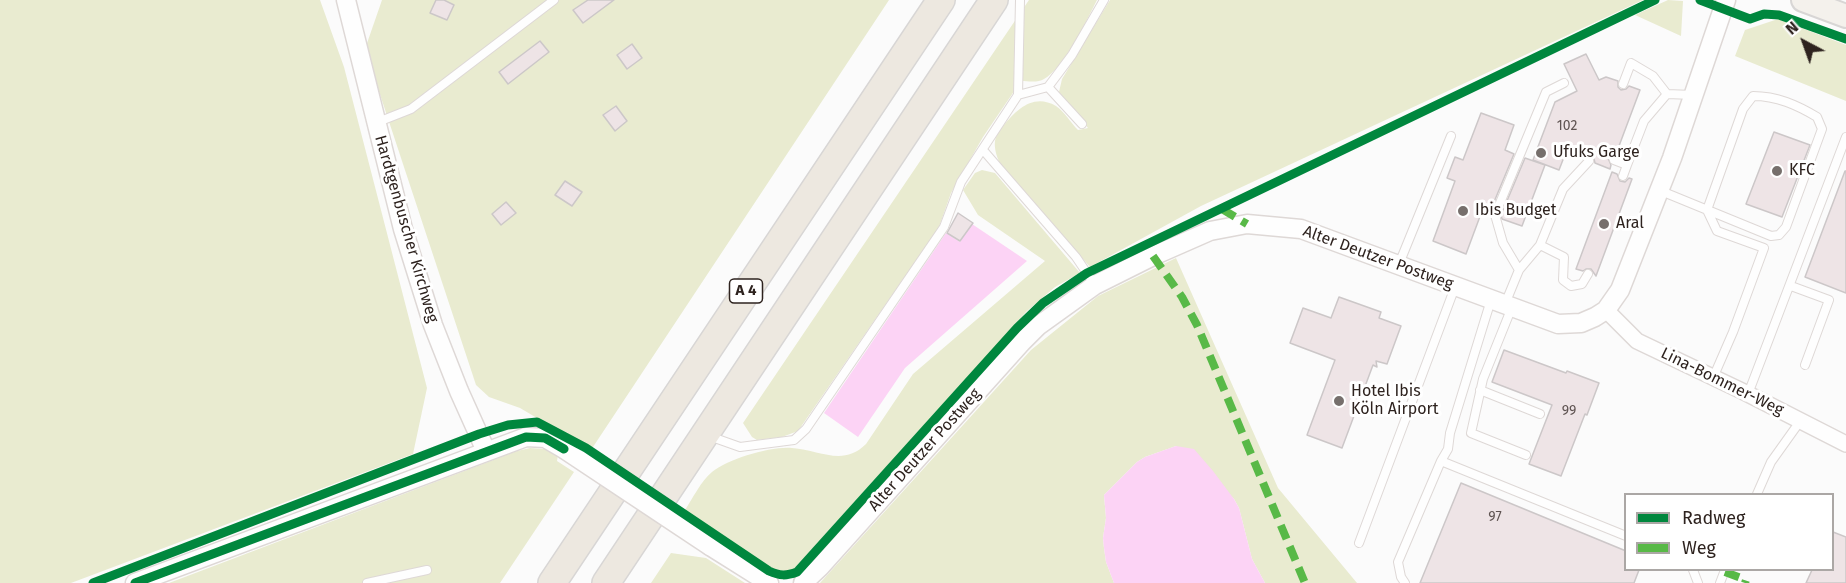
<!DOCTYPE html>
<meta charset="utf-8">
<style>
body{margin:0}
#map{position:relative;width:1846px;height:583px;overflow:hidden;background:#fbfbfb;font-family:"Fira Sans",sans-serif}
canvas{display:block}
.legend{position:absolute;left:1624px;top:493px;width:210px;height:78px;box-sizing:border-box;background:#fff;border:2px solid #aba7a5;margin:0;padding:8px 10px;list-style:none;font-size:18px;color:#2e231f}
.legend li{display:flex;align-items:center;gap:12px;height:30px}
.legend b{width:30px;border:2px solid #aba7a5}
.north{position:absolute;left:1774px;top:12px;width:60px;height:60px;-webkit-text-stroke:4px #fff;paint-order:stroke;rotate:319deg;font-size:16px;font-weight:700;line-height:24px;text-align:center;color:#2e231f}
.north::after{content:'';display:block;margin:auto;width:21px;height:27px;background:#2e231f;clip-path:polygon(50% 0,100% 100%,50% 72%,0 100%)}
</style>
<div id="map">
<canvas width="1846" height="583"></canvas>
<ul class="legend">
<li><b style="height:8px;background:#00873e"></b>Radweg</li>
<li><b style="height:8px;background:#58b947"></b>Weg</li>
</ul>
<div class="north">N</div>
</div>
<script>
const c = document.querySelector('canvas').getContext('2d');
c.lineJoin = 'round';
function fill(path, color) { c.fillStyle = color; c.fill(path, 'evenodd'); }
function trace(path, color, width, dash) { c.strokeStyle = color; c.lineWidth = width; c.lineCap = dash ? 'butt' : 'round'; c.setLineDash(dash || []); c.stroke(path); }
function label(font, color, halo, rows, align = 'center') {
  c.font = font + ' "Fira Sans",sans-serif'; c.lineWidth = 6; c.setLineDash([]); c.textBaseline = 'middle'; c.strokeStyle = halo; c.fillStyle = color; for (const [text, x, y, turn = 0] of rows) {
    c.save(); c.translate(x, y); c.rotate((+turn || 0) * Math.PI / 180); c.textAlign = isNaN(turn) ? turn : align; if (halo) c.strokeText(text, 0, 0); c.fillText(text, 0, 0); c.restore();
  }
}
const green = new Path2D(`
 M0,0H320L344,67L427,388L413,454L71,583H0Z
 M382,0H889L591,450L520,408L489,397L476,385L365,49Z
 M1029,0H1097C1087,20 1063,69 1044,79C1038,83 1028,81 1021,81L983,137L951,193L939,227L798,431L782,437L757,440L752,437L743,423Z
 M1110,0H1643L1201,206L1090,267L1000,164C997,157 994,149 995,141C996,135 1000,130 1004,125C1017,109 1034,93 1056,106C1064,111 1071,123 1078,130L1088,128L1059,92L1062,79Z
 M1668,0L1683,1L1681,36L1635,15Z
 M1778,19L1846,45V101L1735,56L1745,30Z
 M982,170L995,173L1080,273L1055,287L1027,311L793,570L780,573L773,571L685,510C693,498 701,481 712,472C728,459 771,446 792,448C820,450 843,467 866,444L913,374L1045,261L978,215L963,190L975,173Z
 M1176,258L1278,488L1357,583H1265L1252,559L1239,508L1234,499L1176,446L1145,457L1137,462L1104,495L1106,518L1103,538L1104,548L1106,562L1114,583H820L1031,350L1098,296Z
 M530,448L544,449L558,455L557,461L574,472L500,583H169L517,451Z
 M671,553L706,558L745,583H651Z`);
const water = new Path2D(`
 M972,224L1027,261L905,368L858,437L824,413L946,233L960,242Z
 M1176,446L1194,449L1213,471L1234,499L1239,508L1252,559L1265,583H1114L1106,562L1104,548L1103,538L1106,518L1104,495L1137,462L1145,457Z`);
const building = new Path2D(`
 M436,0H444L454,5L447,20L430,13Z
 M588,0H614L583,23L573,10Z
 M540,41L549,52L508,84L499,72Z
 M632,44L642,58L627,69L617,55Z
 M1586,54L1599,80L1606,77L1618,81V87L1621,90L1626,89L1629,86L1640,90L1616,154L1611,155L1608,158L1611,165L1610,169L1595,163L1594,159L1591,155L1583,159L1566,152L1559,170L1533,160L1555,102L1577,91L1564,64Z
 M616,106L627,121L615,131L603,115Z
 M1481,113L1514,125L1505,150L1514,154L1489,214L1482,211L1466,254L1433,241L1455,181L1447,178L1455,157L1463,160Z
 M1774,132L1810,145L1782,217L1746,204Z
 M1525,158L1545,165L1522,226L1502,219L1501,215Z
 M1845,171H1846V293L1805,277Z
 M1612,172L1617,174L1620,181L1625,182L1629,178L1632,179L1596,276L1591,269H1586L1583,271L1576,269Z
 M565,181L582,192L572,206L555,195Z
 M506,202L516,213L501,225L492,214Z
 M958,213L973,223L960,241L947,233Z
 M1339,297L1381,312L1379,318L1401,326L1387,364L1376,361L1377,367L1373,365L1342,448L1307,435L1335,360L1290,343L1303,308L1331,318Z
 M1504,350L1566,373L1567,371L1599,383L1587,415L1585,414L1561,476L1529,464L1552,405L1492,382Z
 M1461,483L1626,551V570H1639L1634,583H1420Z
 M1833,532L1846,537V583H1806L1812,570H1833Z`);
const service = new Path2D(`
 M1623,84L1631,63L1653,76L1667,94
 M1048,87L1072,55L1104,0
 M1018,95L1048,87L1082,124
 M378,122L411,109L554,0
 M983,150L1076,257L1095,285
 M1614,160L1627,165L1644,121L1667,94L1693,95
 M1623,176L1627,165
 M1661,191L1771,236L1779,235L1786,227L1822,129L1817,117C1797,105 1777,96 1753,96L1743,109L1707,210L1717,231L1764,248L1733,332L1713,378
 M1540,245L1564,257L1563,280L1571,286L1582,284L1588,274
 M1399,264L1451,136
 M1519,270L1503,243L1495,215L1546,92L1564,83
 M1791,286L1829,300L1805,365
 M1505,304L1519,270L1540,245L1563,189L1589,161
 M1512,307L1483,379L1471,433L1526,455
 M1480,390L1540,414
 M1748,394L1846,137
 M709,436L740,447L794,440L806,429L944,227L961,182L1018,95L1020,0
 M1441,461L1626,536
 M1757,494L1771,462L1801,420
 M1359,543L1455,287
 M1693,570L1698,583
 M367,583L427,570
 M1405,583L1401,577L1398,562L1441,461L1448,449L1450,433L1491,300
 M1720,583L1725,570`);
const minor = new Path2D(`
 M1606,310L1637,341L1744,392L1846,444`);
const tertiary = new Path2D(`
 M346,0L403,229L433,325L459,391L486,451
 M710,546L769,583
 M135,583L526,437L545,438L564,449
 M803,583L820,567L1021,343L1038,326L1095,285L1153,256L1210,231L1247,224L1301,229L1558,324L1581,323L1595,317L1606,310L1620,290L1672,158L1726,0`);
const primary = new Path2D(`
 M1803,0L1846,16`);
const motorway = new Path2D(`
 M552,583L941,0
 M606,583L994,0`);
const tertiaryBridge = new Path2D(`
 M564,449L710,546`);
const quiet = new Path2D(`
 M1222,209L1247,224
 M1153,256L1182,297L1197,325L1305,583
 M1725,572L1746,580L1745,583`);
const cycleway = new Path2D(`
 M1700,0L1750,19L1764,14L1779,15L1846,39
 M93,583L479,434L508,425L537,422L586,448L769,571C780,576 786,576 797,572L1017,328L1043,303L1087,273L1655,0
 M135,583L526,437L545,438L564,449`);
const markers = [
 [1541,153,6,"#766f6c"],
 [1777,171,6,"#766f6c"],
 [1463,211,6,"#766f6c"],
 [1604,224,6,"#766f6c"],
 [1339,401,6,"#766f6c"]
];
const numberNames = [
 ["102",1567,126],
 ["99",1569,411],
 ["97",1495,517]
];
const shields = [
 [746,291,33]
];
const shieldNames = [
 ["A 4",746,291]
];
const poiNames = [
 ["Ufuks Garge",1553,153],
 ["KFC",1789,171],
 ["Ibis Budget",1475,211],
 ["Aral",1616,224],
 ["Hotel Ibis",1351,392],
 ["Köln Airport",1351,410]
];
const streetNames = [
 ["Hardtgenbuscher Kirchweg",406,229,74],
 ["Alter Deutzer Postweg",1378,258,20],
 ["Lina-Bommer-Weg",1722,382,26],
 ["Alter Deutzer Postweg",925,450,-48]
];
fill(green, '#e9ebd0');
fill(water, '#fcd3f5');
fill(building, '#eee4e6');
trace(building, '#ccc7c8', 1.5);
trace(service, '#ded8d6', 10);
trace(minor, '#ded8d6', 18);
trace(tertiary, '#ded8d6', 21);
trace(primary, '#d8d6d5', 26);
trace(motorway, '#d8d6d5', 30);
trace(service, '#fefefe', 8);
trace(minor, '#fefefe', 15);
trace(tertiary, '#fefefe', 18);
trace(primary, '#f4f1ec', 22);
trace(motorway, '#ede8e0', 27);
trace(tertiaryBridge, '#ded8d6', 21, []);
trace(tertiaryBridge, '#fefefe', 18);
trace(quiet, '#58b947', 8, [15, 8]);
trace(cycleway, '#00873e', 9);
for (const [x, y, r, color] of markers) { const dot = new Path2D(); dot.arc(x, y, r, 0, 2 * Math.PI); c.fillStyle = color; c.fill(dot); trace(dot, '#fff', 2); }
label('14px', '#5f5452', null, numberNames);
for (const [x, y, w] of shields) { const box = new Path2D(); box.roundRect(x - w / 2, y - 12, w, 24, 4.5); c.fillStyle = '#fff'; c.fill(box); trace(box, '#2e231f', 1.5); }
label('bold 15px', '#2e231f', null, shieldNames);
label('16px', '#2e231f', '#fff', poiNames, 'left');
label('16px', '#2e231f', '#fff', streetNames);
</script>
